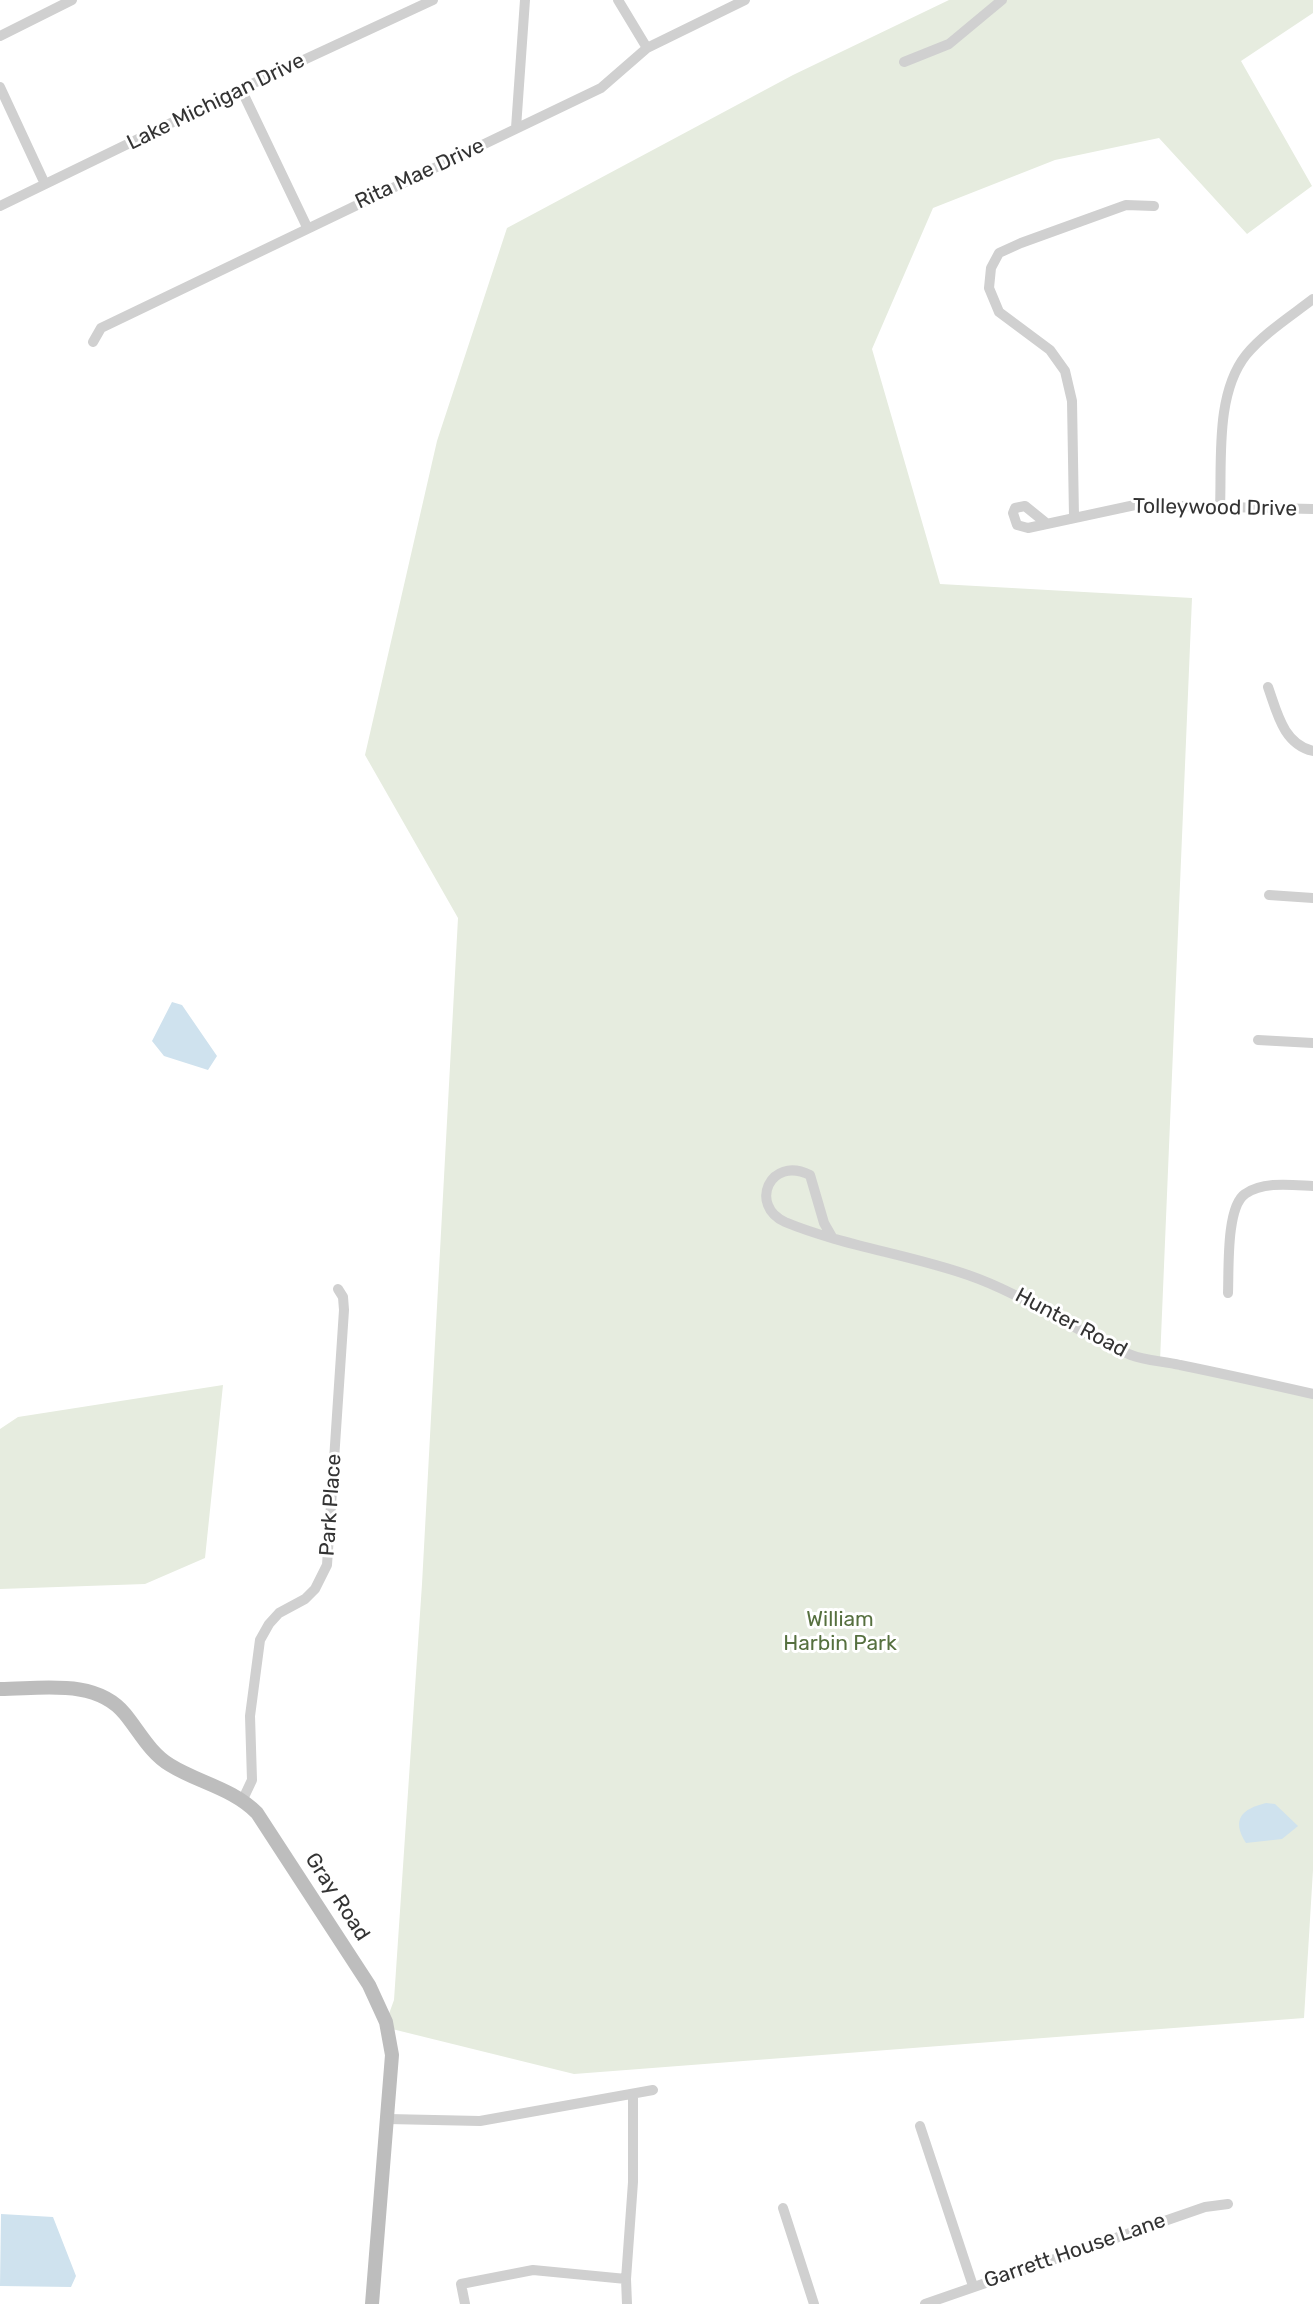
<!DOCTYPE html>
<style>
body{margin:0}
canvas{display:block;background:#fff}
</style>
<canvas width="1313" height="2304"></canvas>
<script>
const c = document.querySelector('canvas').getContext('2d');
c.lineJoin = 'round';
function fill(path, color) { c.fillStyle = color; c.fill(path, 'evenodd'); }
function trace(path, color, width, dash) { c.strokeStyle = color; c.lineWidth = width; c.lineCap = dash ? 'butt' : 'round'; c.setLineDash(dash || []); c.stroke(path); }
function label(font, color, halo, rows, align = 'center') {
  c.font = font + ' Rubik,sans-serif'; c.lineWidth = 6; c.setLineDash([]); c.textBaseline = 'middle'; c.strokeStyle = halo; c.fillStyle = color; for (const [text, x, y, turn = 0] of rows) {
    c.save(); c.translate(x, y); c.rotate((+turn || 0) * Math.PI / 180); c.textAlign = isNaN(turn) ? turn : align; if (halo) c.strokeText(text, 0, 0); c.fillText(text, 0, 0); c.restore();
  }
}
const green = new Path2D(`
 M949,0H1313V13L1241,61L1312,186L1247,234L1159,138L1055,160L933,208L872,349L940,584L1192,598L1160,1361L1313,1394V1870L1304,2018L574,2074L388,2028L386,2022L394,2000L422,1584L458,918L365,755L437,441L507,228L793,75Z
 M223,1385L205,1558L145,1584L0,1589V1429L18,1417Z`);
const water = new Path2D(`
 M172,1002L182,1005L217,1056L208,1070L164,1056L152,1041Z
 M1266,1803L1275,1804L1298,1826L1282,1839L1246,1843C1231,1819 1242,1809 1266,1803Z
 M1,2214L53,2217L76,2276L71,2287L0,2286Z`);
const street = new Path2D(`
 M618,0L647,48
 M0,36L72,0
 M904,62L949,44L1002,0
 M0,87L45,184
 M241,89L307,227
 M516,128L525,0
 M0,206L241,89L433,0
 M93,342L101,328L601,88L647,48L745,0
 M1220,508C1222,461 1215,394 1246,355C1263,334 1291,316 1313,299
 M1074,517L1072,401L1065,371L1050,350L999,312L989,288L991,268L999,253L1021,243L1126,205L1154,206
 M1046,523L1025,506L1015,508L1013,513L1017,525L1028,528L1135,505L1313,509
 M1268,687C1277,712 1283,744 1313,751
 M1269,895L1313,898
 M1258,1040L1313,1043
 M832,1237L824,1223L810,1175C769,1155 749,1206 785,1222C843,1246 908,1254 968,1275C1026,1295 1075,1332 1131,1355C1146,1361 1164,1361 1180,1365C1224,1374 1269,1384 1313,1394
 M1228,1293C1229,1270 1226,1207 1245,1194C1263,1181 1292,1185 1313,1186
 M243,1799L252,1780L250,1716L260,1640L269,1624L279,1613L305,1599L315,1589L327,1565L344,1310L343,1297L338,1289
 M388,2119L480,2121L653,2090
 M920,2126L973,2286
 M783,2208L814,2304
 M465,2304L461,2284L533,2270L626,2279
 M627,2304L626,2279L633,2182V2094
 M925,2304L1205,2207L1228,2204`);
const secondary = new Path2D(`
 M0,1689C41,1689 96,1678 125,1714C139,1731 150,1753 170,1765C199,1783 232,1788 257,1813L369,1985L386,2022L392,2055L372,2304`);
const streetNames = [
 ["Lake Michigan Drive",216,102,-26],
 ["Rita Mae Drive",420,174,-25],
 ["Tolleywood Drive",1215,508,1],
 ["Hunter Road",1071,1323,28],
 ["Park Place",331,1505,-86],
 ["Gray Road",337,1897,57],
 ["Garrett House Lane",1075,2251,-19]
];
const parkNames = [
 ["William",840,1620],
 ["Harbin Park",840,1644]
];
fill(green, '#e6ecdf');
fill(water, '#cfe2ee');
trace(street, '#d0d0d0', 10);
trace(secondary, '#bdbdbd', 14);
label('21px', '#333', '#fff', streetNames);
label('21px', '#56703f', '#fff', parkNames);
</script>
